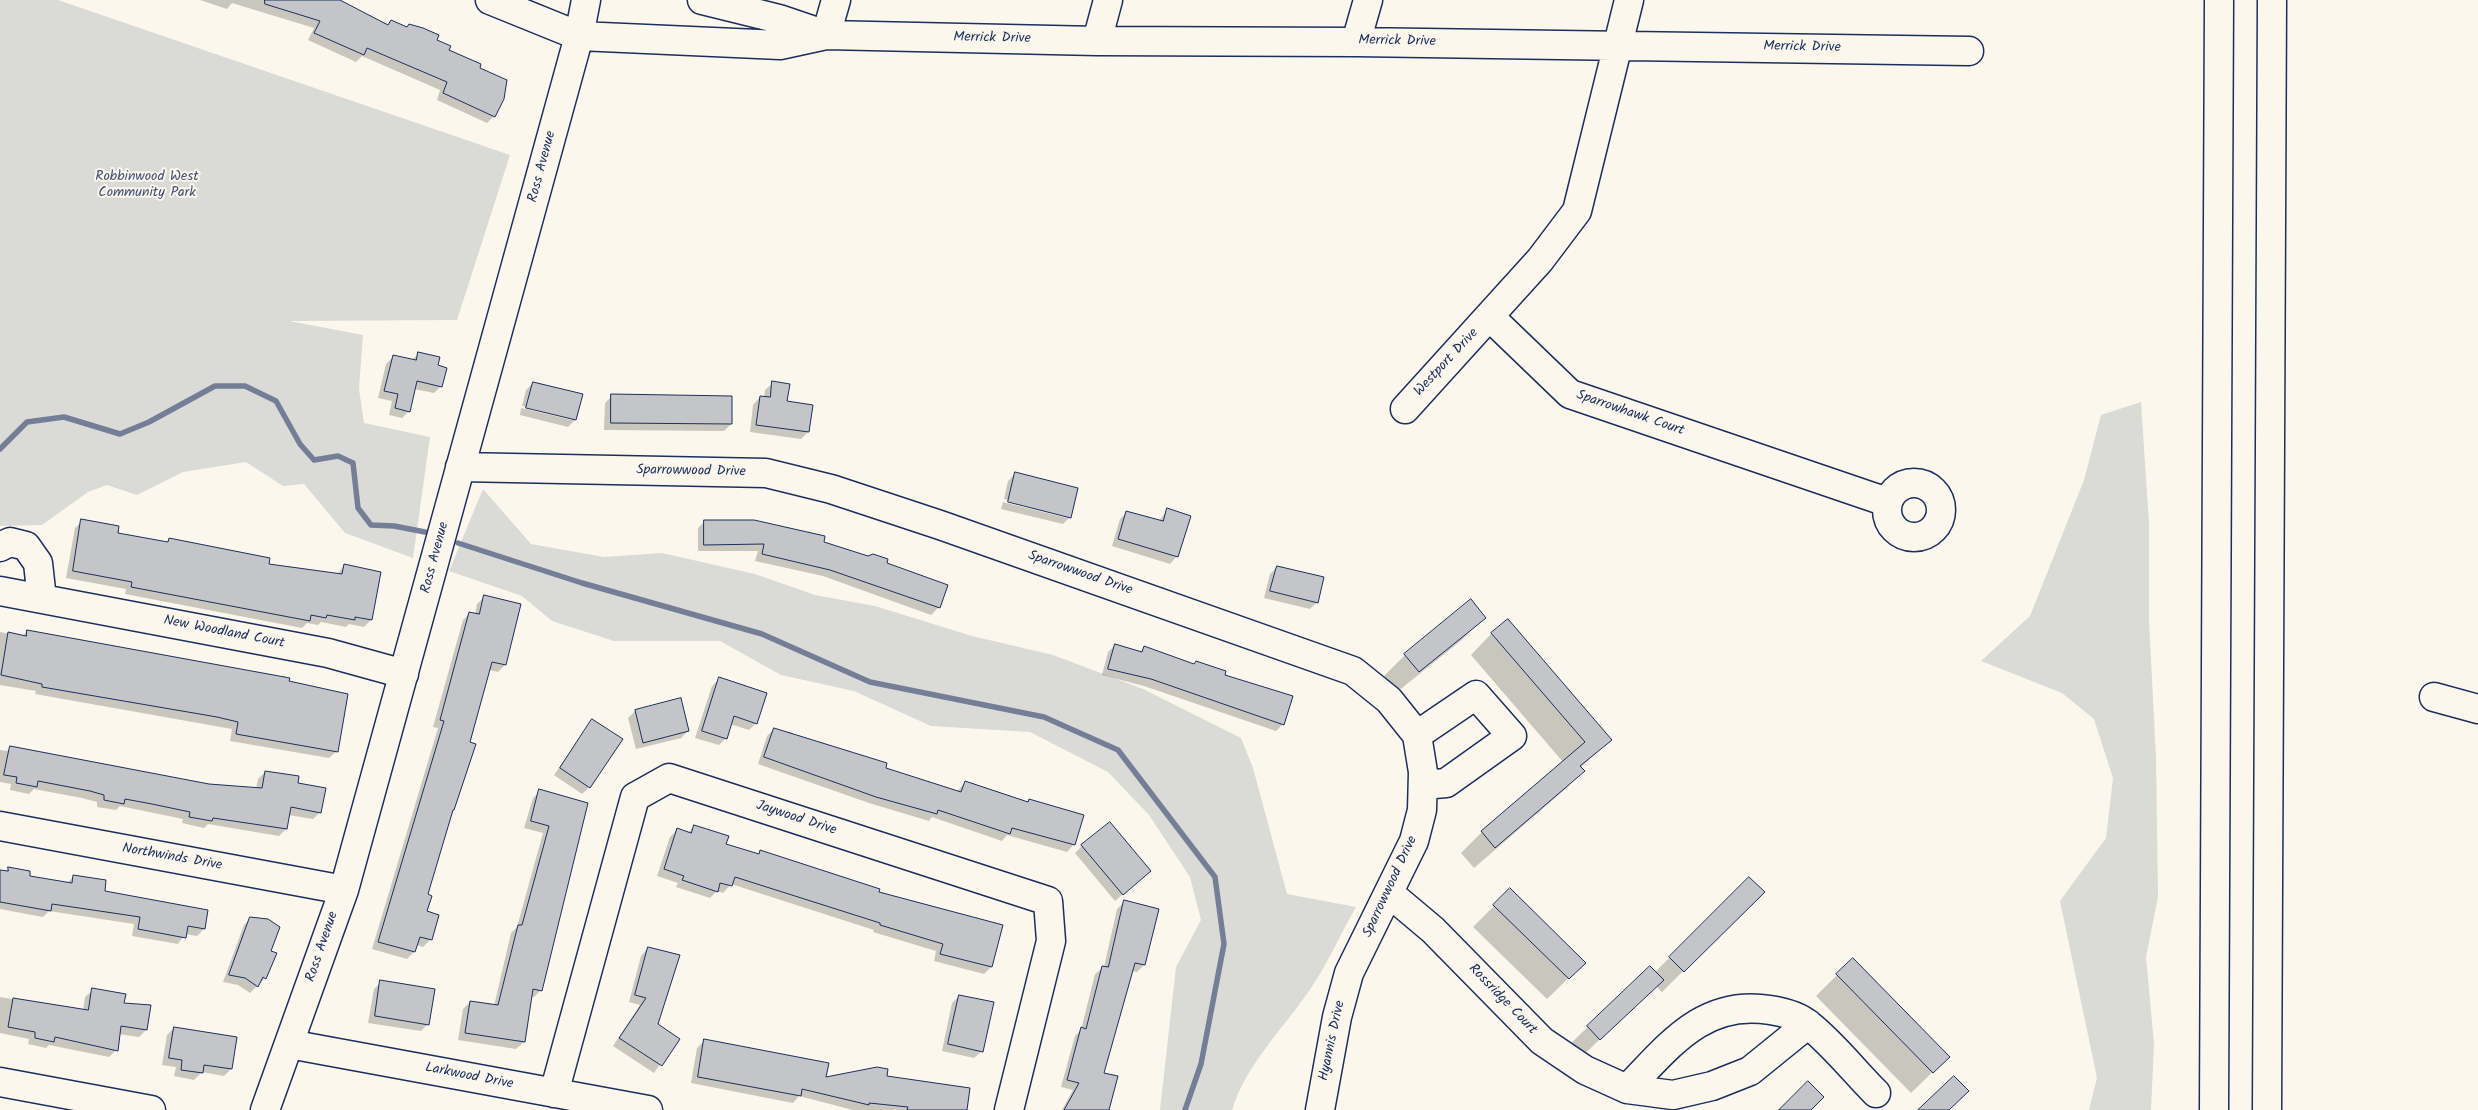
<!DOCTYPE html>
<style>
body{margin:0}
canvas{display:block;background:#fbf7ec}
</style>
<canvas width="2478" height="1110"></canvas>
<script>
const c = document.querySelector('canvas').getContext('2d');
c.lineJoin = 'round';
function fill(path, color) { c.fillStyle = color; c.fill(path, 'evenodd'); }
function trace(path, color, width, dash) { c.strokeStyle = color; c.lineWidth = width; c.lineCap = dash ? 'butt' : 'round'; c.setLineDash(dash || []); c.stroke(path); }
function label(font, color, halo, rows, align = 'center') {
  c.font = font + ' Kalam,sans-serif'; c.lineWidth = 4; c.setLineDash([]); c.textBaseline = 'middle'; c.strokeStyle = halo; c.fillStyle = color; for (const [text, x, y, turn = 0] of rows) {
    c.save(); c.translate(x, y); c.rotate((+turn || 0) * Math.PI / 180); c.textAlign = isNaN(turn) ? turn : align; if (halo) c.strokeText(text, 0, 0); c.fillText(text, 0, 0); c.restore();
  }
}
const green = new Path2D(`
 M0,0H58L510,155L457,320L289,321L363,335L359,389L364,423L430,437L413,558L345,533L304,484L283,486L246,462L183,472L137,495L107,485L88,492L42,525L0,526Z
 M2141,402L2149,524V622L2156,756L2158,897L2146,957L2154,1044L2151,1110H2089L2097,1078L2060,901L2106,838L2113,778L2094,719L2062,693L1981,661L2030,616L2084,480L2101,415Z
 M483,489L531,544L604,557L662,553L755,574L815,595L875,606L972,636L1053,655L1143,689L1241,738L1253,768L1287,894L1356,907C1341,933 1328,963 1311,988C1285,1027 1246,1064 1232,1110H1160L1176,967L1201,920L1190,877L1149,815L1108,772L1030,732L931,726L854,691L781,675L720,641H614L552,621L522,596L449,571Z`);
const shadow = new Path2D(`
 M200,0H334L387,26L391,22L406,28L409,25L478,68L494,116L487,123L437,100L440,90L362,56L356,62L308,40L314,28L232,3L227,9Z
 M418,354L436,366L441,386L434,393L414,389L409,411L402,418L389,415L392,401L378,398L386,364L394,356L411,361Z
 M533,383L575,420L568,427L520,415L521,408L572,420V418L522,406L526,390Z
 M773,383L808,432L801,439L750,432L753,405L760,397L764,398L765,390Z
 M612,396L731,424L724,431L604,430L605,403Z
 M1015,474L1070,517L1063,524L1001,509L1003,502L1067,518V516L1004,499L1008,481Z
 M1167,510L1177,556L1170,564L1112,546L1120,519L1127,512L1159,521Z
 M82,521L116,534L166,543L169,539L267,565L337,575L344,565L371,620L364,627L349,624L346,627L321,622L318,625L307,623L302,628L125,594L126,589L66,578L75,528Z
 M705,521L822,542L885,564L939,607L931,615L823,576L755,561L758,551H698V528Z
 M1277,567L1317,602L1310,609L1264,598L1270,574Z
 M484,597L505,665L498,672L489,670L453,810L426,895L425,912L438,916L430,940L423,947L416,945L414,952L407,959L372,949L438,728L433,727L463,620L470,613L475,615L477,604Z
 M1484,617L1463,639L1397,692L1384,676L1405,655Z
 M28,631L288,682L337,751L329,758L230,741L232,729L35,694L36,691L0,685V632L22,636Z
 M1492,633L1610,740L1580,768L1583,771L1562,792L1474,868L1461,853L1482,832L1563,762L1471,655Z
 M1115,645L1139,652L1144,648L1223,676L1283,724L1276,731L1144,686L1102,675L1108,652Z
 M719,679L756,723L749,730L730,724L726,738L719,745L695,738L712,686Z
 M635,711L688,731L681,738L636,749L628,718Z
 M592,720L589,787L582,794L554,775Z
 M774,729L884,769L957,792L965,782L1027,803L1029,801L1074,844L1067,852L1007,835L1002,841L932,817L929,821L869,803L758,764L767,736Z
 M10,748L209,785L256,789L258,779L265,772L296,784L320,812L313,819L288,815L286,829L279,836L208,824L204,828L182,823L183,819L120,806L116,810L97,807V802L82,798L34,789L29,794L10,790L11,784L0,782V750L7,751Z
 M540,791L587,803L541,990L534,997H530L524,1042L516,1049L458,1040L463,1009L470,1002L494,1006L511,933L517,927L543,833L524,828L533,798Z
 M694,826L725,845L757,855L760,851L877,893L991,967L984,974L934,961L936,951L873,932L874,930L731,884L723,893L717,891L710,898L676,887L678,883L657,876L670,837L677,830L688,833Z
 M1082,846L1142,878L1115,901L1075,853Z
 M9,868L28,877L67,883L73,877L103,892L204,929L197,936L185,934L178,944L132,936L134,924L49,911L43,917L0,909V871L5,872Z
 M1749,879L1763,892L1662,992L1656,986L1578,1060L1566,1048L1650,967L1655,972Z
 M1510,890L1584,963L1547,999L1473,927Z
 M1124,902L1144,965L1137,972L1131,971L1103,1073L1108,1110H1062L1073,1090L1061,1087L1075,1036L1081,1030L1095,974L1104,967L1117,909Z
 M251,918L270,952L265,978L250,993L238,985L223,982L244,925Z
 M648,948L678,956L657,1025L678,1039L654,1073L613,1046L640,1005L629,1002L641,956Z
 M1853,959L1948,1057L1911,1093L1816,996Z
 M381,982L428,1024L421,1031L368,1023L374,989Z
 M93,990L122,1004L146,1030L139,1037L118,1034L116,1050L109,1057L49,1045L46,1048L28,1044L29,1039L0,1033V997L83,1011L85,997Z
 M959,996L982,1051L974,1058L942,1051L952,1003Z
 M174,1028L231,1069L224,1076L202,1072L194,1080L174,1076L176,1067L162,1065L167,1035Z
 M704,1041L824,1079L886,1077L965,1110H853L799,1096L793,1103L691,1083L697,1048Z`);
const stream = new Path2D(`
 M0,449L27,422L64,417L120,434L149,422L215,386H245L276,401L300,444L314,460L338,456L353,463L358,508L371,525L394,526L425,532
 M458,543L582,583L762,634L870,682L1044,717L1118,750L1215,877L1224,944L1201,1064L1185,1110`);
const building = new Path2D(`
 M265,0H340L388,25L391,20L407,27L409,24L423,28L439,35L437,40L451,46L449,50L481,64L480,68L507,80L504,99L495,117L443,93L447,82L367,48L364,55L314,33L320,21L265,4Z
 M418,352L440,357L438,365L447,368L442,387L417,381L410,412L395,408L398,394L384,391L393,355L416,360Z
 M772,381L790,384L787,401L813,405L809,432L756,425L760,396L770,397Z
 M533,382L583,394L576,420L526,408Z
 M611,394L732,396V424L611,423Z
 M1015,472L1078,488L1071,518L1008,502Z
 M1167,508L1191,516L1178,557L1118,539L1126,511L1163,521Z
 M81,519L119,526L118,533L168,542L169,538L270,558L269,564L342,574L344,564L381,572L372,620L355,617V620L327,615L326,618L311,615L310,621L131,587L132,582L73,571Z
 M704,520H754L825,536L824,542L868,556L873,554L888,559L887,563L948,585L940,608L830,570L762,554L764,544L704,545Z
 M1277,566L1324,577L1318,603L1270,591Z
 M484,595L521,604L506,665L492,662L470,742L476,744L454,810H453L428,894L432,896L427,911L439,915L432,940L420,937L415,952L378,942L444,721L440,720L469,612L479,614Z
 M1471,599L1486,618L1419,672L1404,654Z
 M1508,619L1612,740L1580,766L1585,771L1495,848L1481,831L1585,742L1491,633Z
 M27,630L290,678L289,681L348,694L338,752L236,734L238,722L217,717L42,687V684L1,675L8,632L26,636Z
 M1115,644L1142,652L1144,646L1194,664L1196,661L1226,671L1225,675L1293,696L1284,725L1151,679L1108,669Z
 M719,677L767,693L757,724L734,716L727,739L702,731Z
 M681,698L689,731L643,743L635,710Z
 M592,719L623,739L590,788L560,768Z
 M774,728L887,763L886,768L961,792L965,781L1028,802L1029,799L1084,815L1075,845L1012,828L1010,834L938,810L937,814L876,797L764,757Z
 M10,746L209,784L262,788L265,771L299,776L298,783L326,788L321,813L291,807L287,829L213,818L212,821L189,817L190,812L152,804L125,799L124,804L104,800V795L90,791L38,781L37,787L16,783L17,777L4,775Z
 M539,789L588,803L542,991L533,989L525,1042L465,1033L470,1001L498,1005L518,925H522L549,826L531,821Z
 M1110,822L1151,871L1123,895L1081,845Z
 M694,825L729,836L726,844L759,854L760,850L880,889L879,892L1003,925L992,967L940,954L943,944L880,925V923L735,877L732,886L720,883L718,892L682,880L684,876L664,869L677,828L691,833Z
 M8,867L30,871V876L72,883L73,875L106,880L105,891L208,910L205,929L188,926L186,938L138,929L140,917L52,904L51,911L0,902V870L8,871Z
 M1749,877L1765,892L1684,972L1669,957Z
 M1510,888L1586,963L1569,979L1493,905Z
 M1124,900L1159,909L1145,965L1135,963L1104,1073L1118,1076L1109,1110H1064L1079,1083L1067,1080L1081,1027L1086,1029L1102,966L1108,967Z
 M250,917L268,919L280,927L271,951L277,953L266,979L263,977L258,987L245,978L229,975Z
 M648,947L680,955L658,1024L680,1039L662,1066L619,1038L646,998L635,995Z
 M1853,958L1950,1057L1933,1073L1836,974Z
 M1650,966L1664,980L1600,1040L1587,1026Z
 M380,980L435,989L429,1025L375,1016Z
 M92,988L126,994L124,1003L151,1005L147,1030L121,1026L118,1051L55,1037L54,1042L35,1038V1032L8,1027L13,998L88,1010Z
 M959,995L994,1002L983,1052L948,1044Z
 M174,1027L237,1037L232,1069L204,1065L203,1073L181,1070L182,1060L169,1058Z
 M704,1039L829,1063L826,1077L877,1067L888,1069L887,1076L970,1088L967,1110H907L908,1107L869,1103V1105L802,1089L801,1096L698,1077Z
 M1954,1076L1969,1091L1949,1110H1918Z
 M1808,1081L1824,1097L1811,1110H1779Z`);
const minor = new Path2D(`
 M490,0L579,36L780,45L826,35L1097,41L1356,42L1969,51
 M702,0L779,19L826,35
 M826,35L836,0
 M1097,41L1108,0
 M1356,42L1368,0
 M1490,317L1570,394L1887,502
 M1405,409L1540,260L1577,211L1629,0
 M460,467L766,473L831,489L940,525L1353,671L1389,700L1417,735L1423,772L1422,810L1414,841L1349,973L1337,1017L1320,1110
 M1887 510a27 27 0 1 1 54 0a27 27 0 1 1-54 0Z
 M0,547L10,542L26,546L38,563L42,599
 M0,591L328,653L404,674
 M2434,697L2478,709
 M1417,735L1476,695L1512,736L1446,783L1423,785
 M0,826L344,890
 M1389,893L1433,930L1542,1041L1585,1070L1627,1089L1673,1095L1712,1086L1750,1071L1808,1024
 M289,1044L648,1110
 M0,1082L151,1110
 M1627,1089C1669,1046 1703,999 1770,1010C1783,1012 1799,1016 1809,1025C1833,1044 1854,1071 1876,1093
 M554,1093L635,797L669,778L1048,901L1051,941L1009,1110
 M265,1110L344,890L579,36L586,0`);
const highway = new Path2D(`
 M2214,1110L2219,0
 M2267,1110L2272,0`);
const streetNames = [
 ["Merrick Drive",992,39,1],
 ["Merrick Drive",1397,42,1],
 ["Merrick Drive",1802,48,1],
 ["Ross Avenue",543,167,-75],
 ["Westport Drive",1447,363,-47],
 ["Sparrowhawk Court",1630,414,19],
 ["Sparrowwood Drive",691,472,1],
 ["Ross Avenue",436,558,-75],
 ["Sparrowwood Drive",1080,574,19],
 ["New Woodland Court",224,633,11],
 ["Jaywood Drive",796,819,18],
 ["Northwinds Drive",172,858,10],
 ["Sparrowwood Drive",1391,887,-65],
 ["Ross Avenue",323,947,-71],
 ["Rossridge Court",1502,1000,46],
 ["Hyannis Drive",1333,1041,-78],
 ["Larkwood Drive",469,1077,11]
];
const parkNames = [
 ["Robbinwood West",147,178],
 ["Community Park",147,194]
];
fill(green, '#dadad7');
fill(shadow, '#0003');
trace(stream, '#747e96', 5.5);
fill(building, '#c3c5c9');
trace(building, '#1b2f5e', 1);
trace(minor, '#1b2f5e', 31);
trace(highway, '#1b2f5e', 31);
trace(minor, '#fbf7ec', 28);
trace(highway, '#fbf7ec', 28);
label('14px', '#1b2f5e', '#fbf7ec', streetNames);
label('14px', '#415176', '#fbf7ec', parkNames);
</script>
